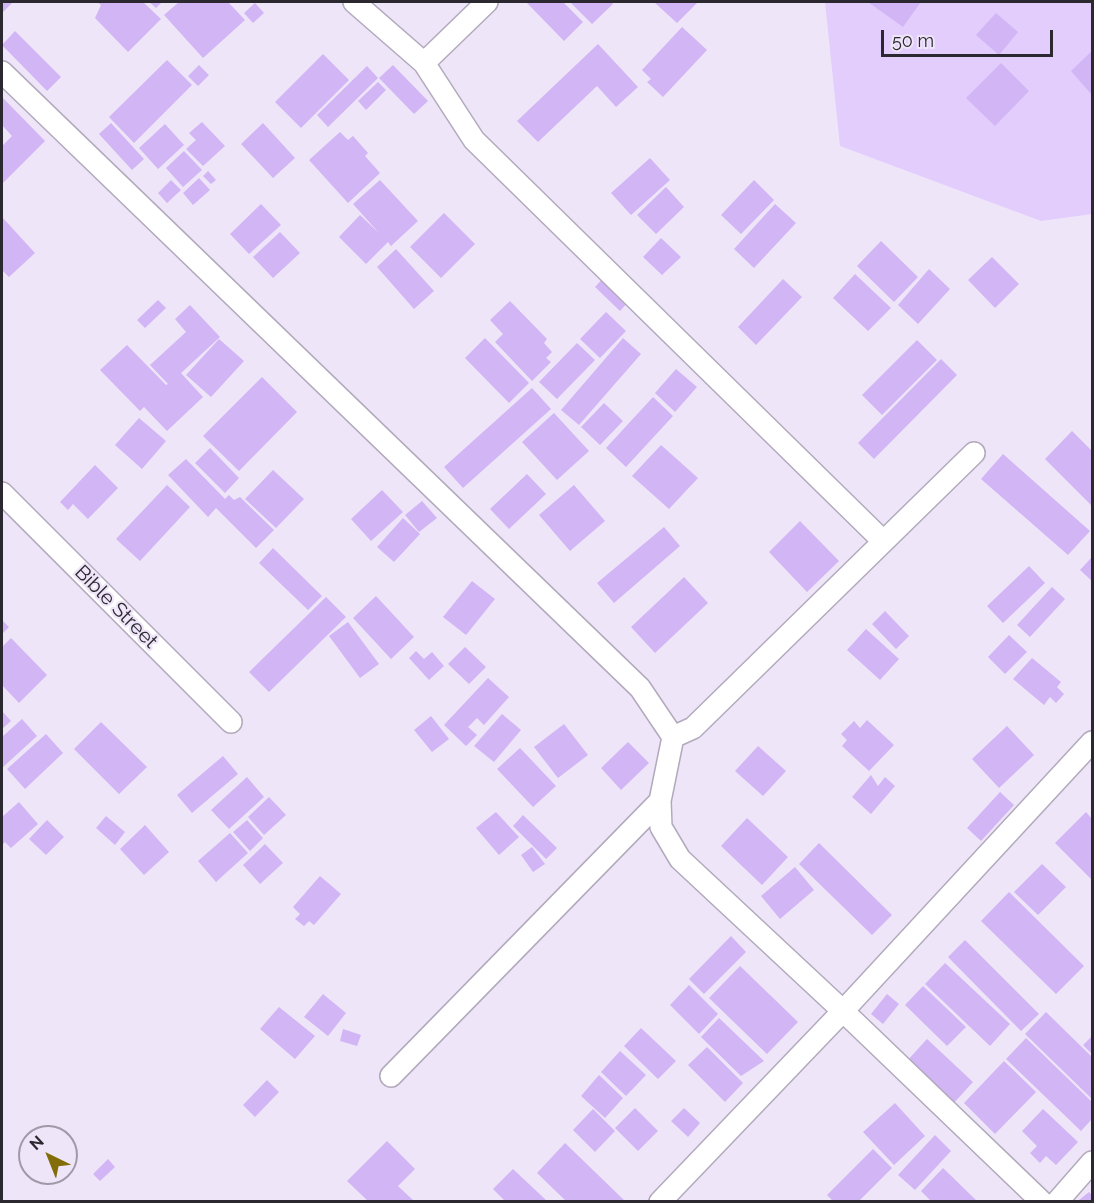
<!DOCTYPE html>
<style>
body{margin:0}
#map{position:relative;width:1094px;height:1203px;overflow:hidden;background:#eee5f9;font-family:Raleway,sans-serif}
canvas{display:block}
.frame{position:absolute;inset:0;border:3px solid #2b282f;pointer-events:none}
.north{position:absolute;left:18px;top:1125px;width:60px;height:60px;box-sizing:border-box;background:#eee5f9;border:2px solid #a099a8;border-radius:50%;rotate:317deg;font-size:16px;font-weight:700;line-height:24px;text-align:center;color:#2b282f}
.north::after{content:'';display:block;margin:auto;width:21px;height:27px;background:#826d08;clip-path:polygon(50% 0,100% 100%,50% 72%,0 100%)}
.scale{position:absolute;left:881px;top:30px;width:172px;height:27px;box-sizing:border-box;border:3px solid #2b282f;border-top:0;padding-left:8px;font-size:18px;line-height:21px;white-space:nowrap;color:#2b282f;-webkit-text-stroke:4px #eee5f9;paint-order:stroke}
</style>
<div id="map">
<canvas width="1094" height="1203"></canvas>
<div class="frame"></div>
<div class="north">N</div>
<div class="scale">50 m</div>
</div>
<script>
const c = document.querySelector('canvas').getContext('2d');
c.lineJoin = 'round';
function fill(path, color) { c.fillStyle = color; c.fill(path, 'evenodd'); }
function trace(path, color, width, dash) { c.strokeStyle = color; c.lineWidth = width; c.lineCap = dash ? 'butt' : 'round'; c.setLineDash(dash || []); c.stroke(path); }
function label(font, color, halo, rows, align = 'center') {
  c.font = font + ' Raleway,sans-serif'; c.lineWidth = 4.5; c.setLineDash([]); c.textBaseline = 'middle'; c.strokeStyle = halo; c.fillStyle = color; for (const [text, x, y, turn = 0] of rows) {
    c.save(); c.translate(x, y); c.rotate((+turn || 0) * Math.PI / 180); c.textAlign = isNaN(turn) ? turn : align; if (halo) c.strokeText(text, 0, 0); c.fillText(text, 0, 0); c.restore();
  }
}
const green = new Path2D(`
 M825,2H1092V214L1041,221L840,146Z`);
const building = new Path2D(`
 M2,2H13L2,13Z
 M97,2H143L161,19L128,52L95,18L101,5Z
 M149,2H162L156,8Z
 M179,2H228L245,20L203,58L164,15Z
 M526,2H563L583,22L564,41Z
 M573,2H611L613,4L592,24L571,3Z
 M654,2H698L677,23Z
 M868,2H921L903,27Z
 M255,3L264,13L253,23L244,13Z
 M996,13L1018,32L999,55L976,35Z
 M682,27L707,50L663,97L647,82L651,79L642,70Z
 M15,31L61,77L47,91L2,45Z
 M598,44L638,87L616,107L597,86L538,142L517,121Z
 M1092,51V95L1071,71Z
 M323,54L349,80L301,128L275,102Z
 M167,60L192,85L134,143L109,117Z
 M1001,63L1029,91L995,126L966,98Z
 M199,65L209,75L198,86L188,76Z
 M393,65L428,101L414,114L379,78Z
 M367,66L378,78L328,127L317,115Z
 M378,82L386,90L366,110L358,101Z
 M3,98L45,141L2,184V146L12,136L2,125Z
 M202,122L225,146L203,166L186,149L196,140L189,133Z
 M111,123L144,159L132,170L99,134Z
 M263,123L295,158L273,178L241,144Z
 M165,124L184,145L158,169L139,148Z
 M340,132L348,140L353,136L368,153L365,156L380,173L348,203L309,160Z
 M184,151L202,170L183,187L166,168Z
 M650,158L670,180L631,215L611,193Z
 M208,171L216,180L211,184L203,176Z
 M199,178L210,190L193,205L183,193Z
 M171,180L181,190L167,203L158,193Z
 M380,180L418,221L391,246L388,242L366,264L339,237L360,215L379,233L353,204Z
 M754,180L774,200L741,234L721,215Z
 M666,187L684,207L656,234L637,215Z
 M261,204L281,225L249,254L230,234Z
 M775,204L796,223L754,268L734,249Z
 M444,213L475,244L441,278L410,247Z
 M2,217L35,253L9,277L2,270Z
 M280,232L300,253L273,278L253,257Z
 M661,238L681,257L662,275L643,257Z
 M881,241L918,277L894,302L857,266Z
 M396,249L434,291L414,309L377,267Z
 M992,257L1019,284L995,308L968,280Z
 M929,269L950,289L918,324L898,305Z
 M855,274L891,308L868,331L833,298Z
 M606,275L631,299L620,311L595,287Z
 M783,279L802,297L756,345L738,327Z
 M158,300L166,308L145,328L137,320Z
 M510,301L547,339L544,343L552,352L546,358L551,362L532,381L495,342L503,334L490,320Z
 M190,305L220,337L181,373L203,397L167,431L144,407L140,411L100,370L127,345L166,385L168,384L150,365L186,332L175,319Z
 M606,312L626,331L600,358L580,339Z
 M485,338L529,383L509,403L465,358Z
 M623,338L641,354L579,425L561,410Z
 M219,339L244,361L211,397L186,375Z
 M917,340L937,360L882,415L862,395Z
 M577,343L595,360L557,399L539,382Z
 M941,359L957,375L874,459L858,443Z
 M676,369L697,387L675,412L655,393Z
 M262,377L297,412L239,471L203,436Z
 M532,388L551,409L463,488L444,467Z
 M653,397L673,416L626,467L606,448Z
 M604,403L623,421L600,445L581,427Z
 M554,413L589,451L557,480L522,442Z
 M139,418L166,441L142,469L115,445Z
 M1072,431L1092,451V506L1045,459Z
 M661,445L698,478L669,509L632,476Z
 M210,448L239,478L225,493L195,463Z
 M1003,454L1090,531L1068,555L981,479Z
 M186,459L225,499L229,495L234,500L240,497L274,530L256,548L216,508L208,517L168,475Z
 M95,465L118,488L88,519L73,504L68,510L60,502Z
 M273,470L304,499L276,528L245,499Z
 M527,474L546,494L509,529L490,509Z
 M167,485L190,507L140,561L116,539Z
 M574,485L605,521L570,551L539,515Z
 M382,490L403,512L371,541L351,519Z
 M422,501L437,518L419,532L405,515Z
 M403,518L420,534L394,562L377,547Z
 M800,521L839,561L807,592L769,552Z
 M664,527L680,546L614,603L597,583Z
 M273,548L322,596L308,610L259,563Z
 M1092,557V581L1080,570Z
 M1029,566L1045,583L1003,623L987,606Z
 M684,577L708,603L655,653L631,627Z
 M472,581L495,599L466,635L443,617Z
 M1052,587L1065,599L1030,637L1017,625Z
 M376,596L414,637L391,659L353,618Z
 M326,597L346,617L269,692L249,672Z
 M885,611L909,636L896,649L872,624Z
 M2,620L9,627L2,634Z
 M348,622L379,664L360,678L329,636Z
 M866,629L899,659L880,680L847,650Z
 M1009,635L1027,652L1005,674L988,657Z
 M11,638L47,675L19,703L2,685V647Z
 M465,647L486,667L469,684L448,664Z
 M416,651L424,659L432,652L444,666L429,680L409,658Z
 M1032,658L1061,682L1057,687L1064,694L1056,703L1050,697L1044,705L1013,679Z
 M488,678L509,697L484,725L477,718L468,727L477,735L466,746L444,725Z
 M2,711L11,721L2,729Z
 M502,714L521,730L494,762L474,746Z
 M431,716L449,739L432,752L414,730Z
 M22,719L37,736L2,768V737Z
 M867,720L894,745L869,771L842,746L847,740L841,734L854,721L860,728Z
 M101,722L147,767L119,794L74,749Z
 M564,724L588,755L558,778L534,747Z
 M1007,726L1034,755L999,788L972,759Z
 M46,734L63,753L25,789L7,769Z
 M628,742L649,763L621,790L601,768Z
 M758,746L786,771L763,796L735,771Z
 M520,748L556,786L533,807L497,769Z
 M223,756L238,774L192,813L177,795Z
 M871,775L878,786L885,777L895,786L871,814L852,797Z
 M247,777L264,797L229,829L211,810Z
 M1000,792L1014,805L981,841L967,828Z
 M269,797L286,815L264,835L248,817Z
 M19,802L38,824L11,848L5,842L2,845V817Z
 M496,812L519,837L499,855L476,828Z
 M1086,812L1092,819V880L1055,843Z
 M523,815L557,848L546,859L513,826Z
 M106,816L125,832L115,845L96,828Z
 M747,818L788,857L762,885L721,846Z
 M47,820L64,837L46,855L29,839Z
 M247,820L263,838L250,851L233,832Z
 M145,825L169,852L144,875L120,849Z
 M230,833L248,853L216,882L198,861Z
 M819,843L892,915L872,935L799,864Z
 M265,844L283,863L260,884L243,865Z
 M532,847L545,864L533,872L521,855Z
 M1042,864L1066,887L1038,915L1014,892Z
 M795,867L814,890L780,919L761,896Z
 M320,876L341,894L314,925L309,921L304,926L295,919L300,914L293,907Z
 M1009,892L1084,966L1056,994L981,921Z
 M731,936L746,952L704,994L689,979Z
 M965,940L1039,1014L1021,1031L948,957Z
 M945,963L1010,1024L990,1046L925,984Z
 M740,966L798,1022L767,1054L709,998Z
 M689,985L718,1014L699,1034L670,1005Z
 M923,986L966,1027L947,1046L905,1005Z
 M323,994L346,1013L328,1036L304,1017Z
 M887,994L899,1004L883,1024L871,1014Z
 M279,1007L315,1036L295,1059L260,1029Z
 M1046,1012L1092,1057V1099L1025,1034Z
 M719,1018L764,1061L741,1076L701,1037Z
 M641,1028L676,1061L658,1079L624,1046Z
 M343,1029L361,1035L357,1046L340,1041Z
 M1092,1036V1054L1083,1045Z
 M1026,1038L1092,1102V1119L1081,1131L1006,1059Z
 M927,1039L973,1082L952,1105L906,1062Z
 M707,1047L743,1083L725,1102L688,1065Z
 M620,1051L646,1075L626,1096L601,1072Z
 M1004,1061L1036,1092L995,1134L964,1103Z
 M599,1075L623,1098L605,1118L581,1096Z
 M267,1080L279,1092L255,1117L243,1105Z
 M895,1103L925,1136L894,1165L863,1132Z
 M635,1108L658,1131L638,1151L615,1128Z
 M684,1108L700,1123L688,1137L671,1121Z
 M593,1109L615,1131L595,1152L573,1130Z
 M1043,1109L1078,1142L1056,1165L1046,1156L1040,1163L1030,1153L1037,1146L1022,1131Z
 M935,1135L951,1151L915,1190L898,1175Z
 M387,1141L415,1169L398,1186L415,1202H369L347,1181Z
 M565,1143L626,1202H567L537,1173Z
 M873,1149L892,1168L858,1202H834L827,1195Z
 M108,1159L115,1167L100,1181L93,1174Z
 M943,1168L978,1202H932L921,1191Z
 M513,1169L548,1202H506L493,1189Z
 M1089,1192L1092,1195V1202H1081L1079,1200Z`);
const street = new Path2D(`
 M354,2L424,63L474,140L883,541
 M424,63L487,2
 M2,72L640,688L673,737L660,801L661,827L680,859L843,1011L1042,1202
 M2,493L231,722
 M673,737L693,728L974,453
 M391,1076L660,801
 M660,1202L843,1011L1092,742
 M1057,1202L1092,1162`);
const streetNames = [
 ["Bible Street",116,607,45]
];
fill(green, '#e2cdfd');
fill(building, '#d2b5f5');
trace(street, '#b2aabc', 24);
trace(street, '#fff', 21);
label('20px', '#2b282f', '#eee5f9', streetNames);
</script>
